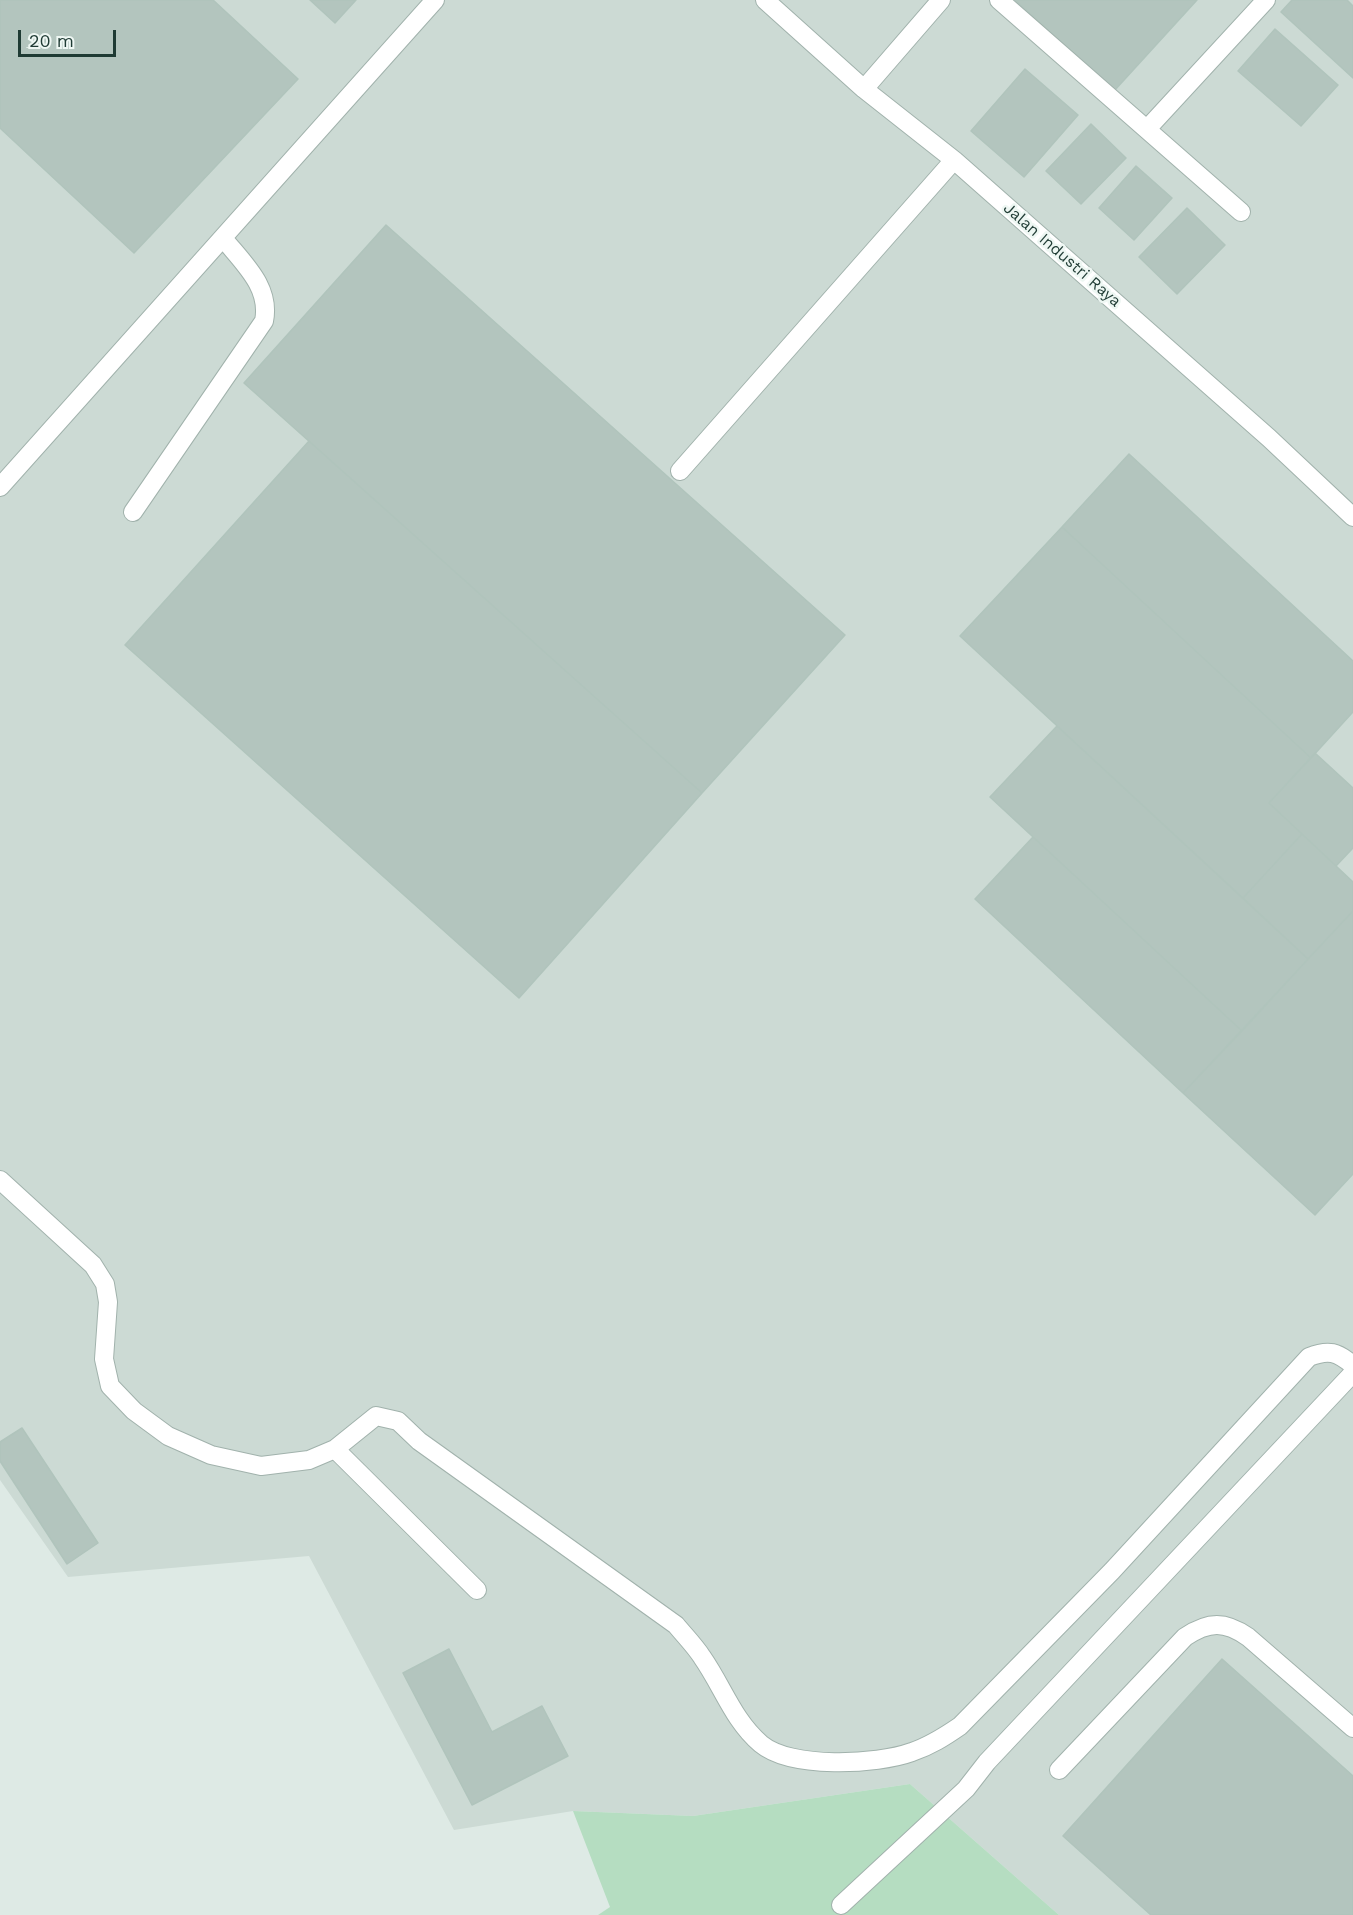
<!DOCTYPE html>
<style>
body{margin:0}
#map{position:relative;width:1353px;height:1915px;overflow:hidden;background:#deeae5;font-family:"Work Sans",sans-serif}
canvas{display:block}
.scale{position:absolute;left:18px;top:30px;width:98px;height:27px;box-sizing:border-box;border:3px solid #1f3b34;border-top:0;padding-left:8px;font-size:18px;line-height:21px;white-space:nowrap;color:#1f3b34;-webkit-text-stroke:4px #eef7f3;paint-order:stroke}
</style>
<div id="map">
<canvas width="1353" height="1915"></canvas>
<div class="scale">20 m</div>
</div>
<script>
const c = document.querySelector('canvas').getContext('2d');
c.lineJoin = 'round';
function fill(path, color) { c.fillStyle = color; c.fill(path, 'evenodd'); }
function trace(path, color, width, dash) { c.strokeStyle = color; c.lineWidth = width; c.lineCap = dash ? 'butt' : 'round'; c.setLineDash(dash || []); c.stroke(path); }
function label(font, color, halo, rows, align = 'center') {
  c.font = font + ' "Work Sans",sans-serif'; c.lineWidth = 5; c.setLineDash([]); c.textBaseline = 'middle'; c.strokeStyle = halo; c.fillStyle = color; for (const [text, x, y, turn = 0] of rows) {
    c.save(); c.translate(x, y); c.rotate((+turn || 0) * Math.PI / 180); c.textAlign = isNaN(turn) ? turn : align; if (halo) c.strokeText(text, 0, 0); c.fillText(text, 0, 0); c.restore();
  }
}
const built = new Path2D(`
 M0,0H1353V1915H1059L910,1784L693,1816L573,1811L454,1830L309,1556L68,1577L0,1480Z`);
const green = new Path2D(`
 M910,1784L1059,1915H598L610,1907L573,1811L693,1816Z`);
const building = new Path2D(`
 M0,0H213L298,79L134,253L0,128Z
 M310,0H356L335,23Z
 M1015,0H1197L1114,91Z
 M1292,0H1347L1353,6V78L1281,12Z
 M1275,29L1338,85L1301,126L1238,71Z
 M1025,69L1078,115L1024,177L971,131Z
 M1091,124L1126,158L1081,204L1046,171Z
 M1136,166L1172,198L1134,240L1099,208Z
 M1187,208L1225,245L1177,294L1139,257Z
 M386,225L845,635L702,793L244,383Z
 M309,441L702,793L519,998L125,645Z
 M1129,454L1353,661V712L1311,758L1062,527Z
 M1062,527L1311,758L1269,803L1302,834L1243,898L960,636Z
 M1057,726L1308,959L1242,1031L990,797Z
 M1315,753L1353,788V848L1336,866L1269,803Z
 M1302,834L1353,882V911L1308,959L1243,898Z
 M1033,837L1242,1031L1183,1093L975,899Z
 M1353,911V1174L1315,1215L1183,1093Z
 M22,1428L98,1543L67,1564L0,1461V1442Z
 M449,1649L492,1732L542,1706L568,1756L472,1805L403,1673Z
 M1222,1659L1353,1776V1915H1151L1063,1836Z`);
const minor = new Path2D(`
 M765,0L864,89L954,160L1269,438L1353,517
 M999,0L1241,212
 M864,89L941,0
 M1147,129L1266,0
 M680,471L954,160
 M0,487L435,0
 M133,512L264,321C271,287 243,263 223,238
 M0,1180L93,1265L105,1284L108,1302L104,1359L110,1386L134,1411L168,1436L211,1455L261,1466L309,1460L335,1449L376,1416L398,1421L419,1441L676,1625C685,1636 695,1646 702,1657C723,1687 733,1720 761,1744C791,1769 876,1765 912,1752C930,1746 944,1737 960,1726L1112,1571L1309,1357C1329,1349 1337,1352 1353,1365
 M335,1449L477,1590
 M1059,1770L1185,1637C1209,1621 1225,1621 1248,1637L1353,1728
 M841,1905L966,1789L987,1762L1353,1373`);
const streetNames = [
 ["Jalan Industri Raya",1062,255,41]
];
fill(built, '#ccdad4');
fill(green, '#b5ddc1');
fill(building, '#b3c5be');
trace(building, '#b0c4bc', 1.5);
trace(minor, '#a1b2ac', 20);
trace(minor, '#fff', 18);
label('16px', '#1f3b34', '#eef7f3', streetNames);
</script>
